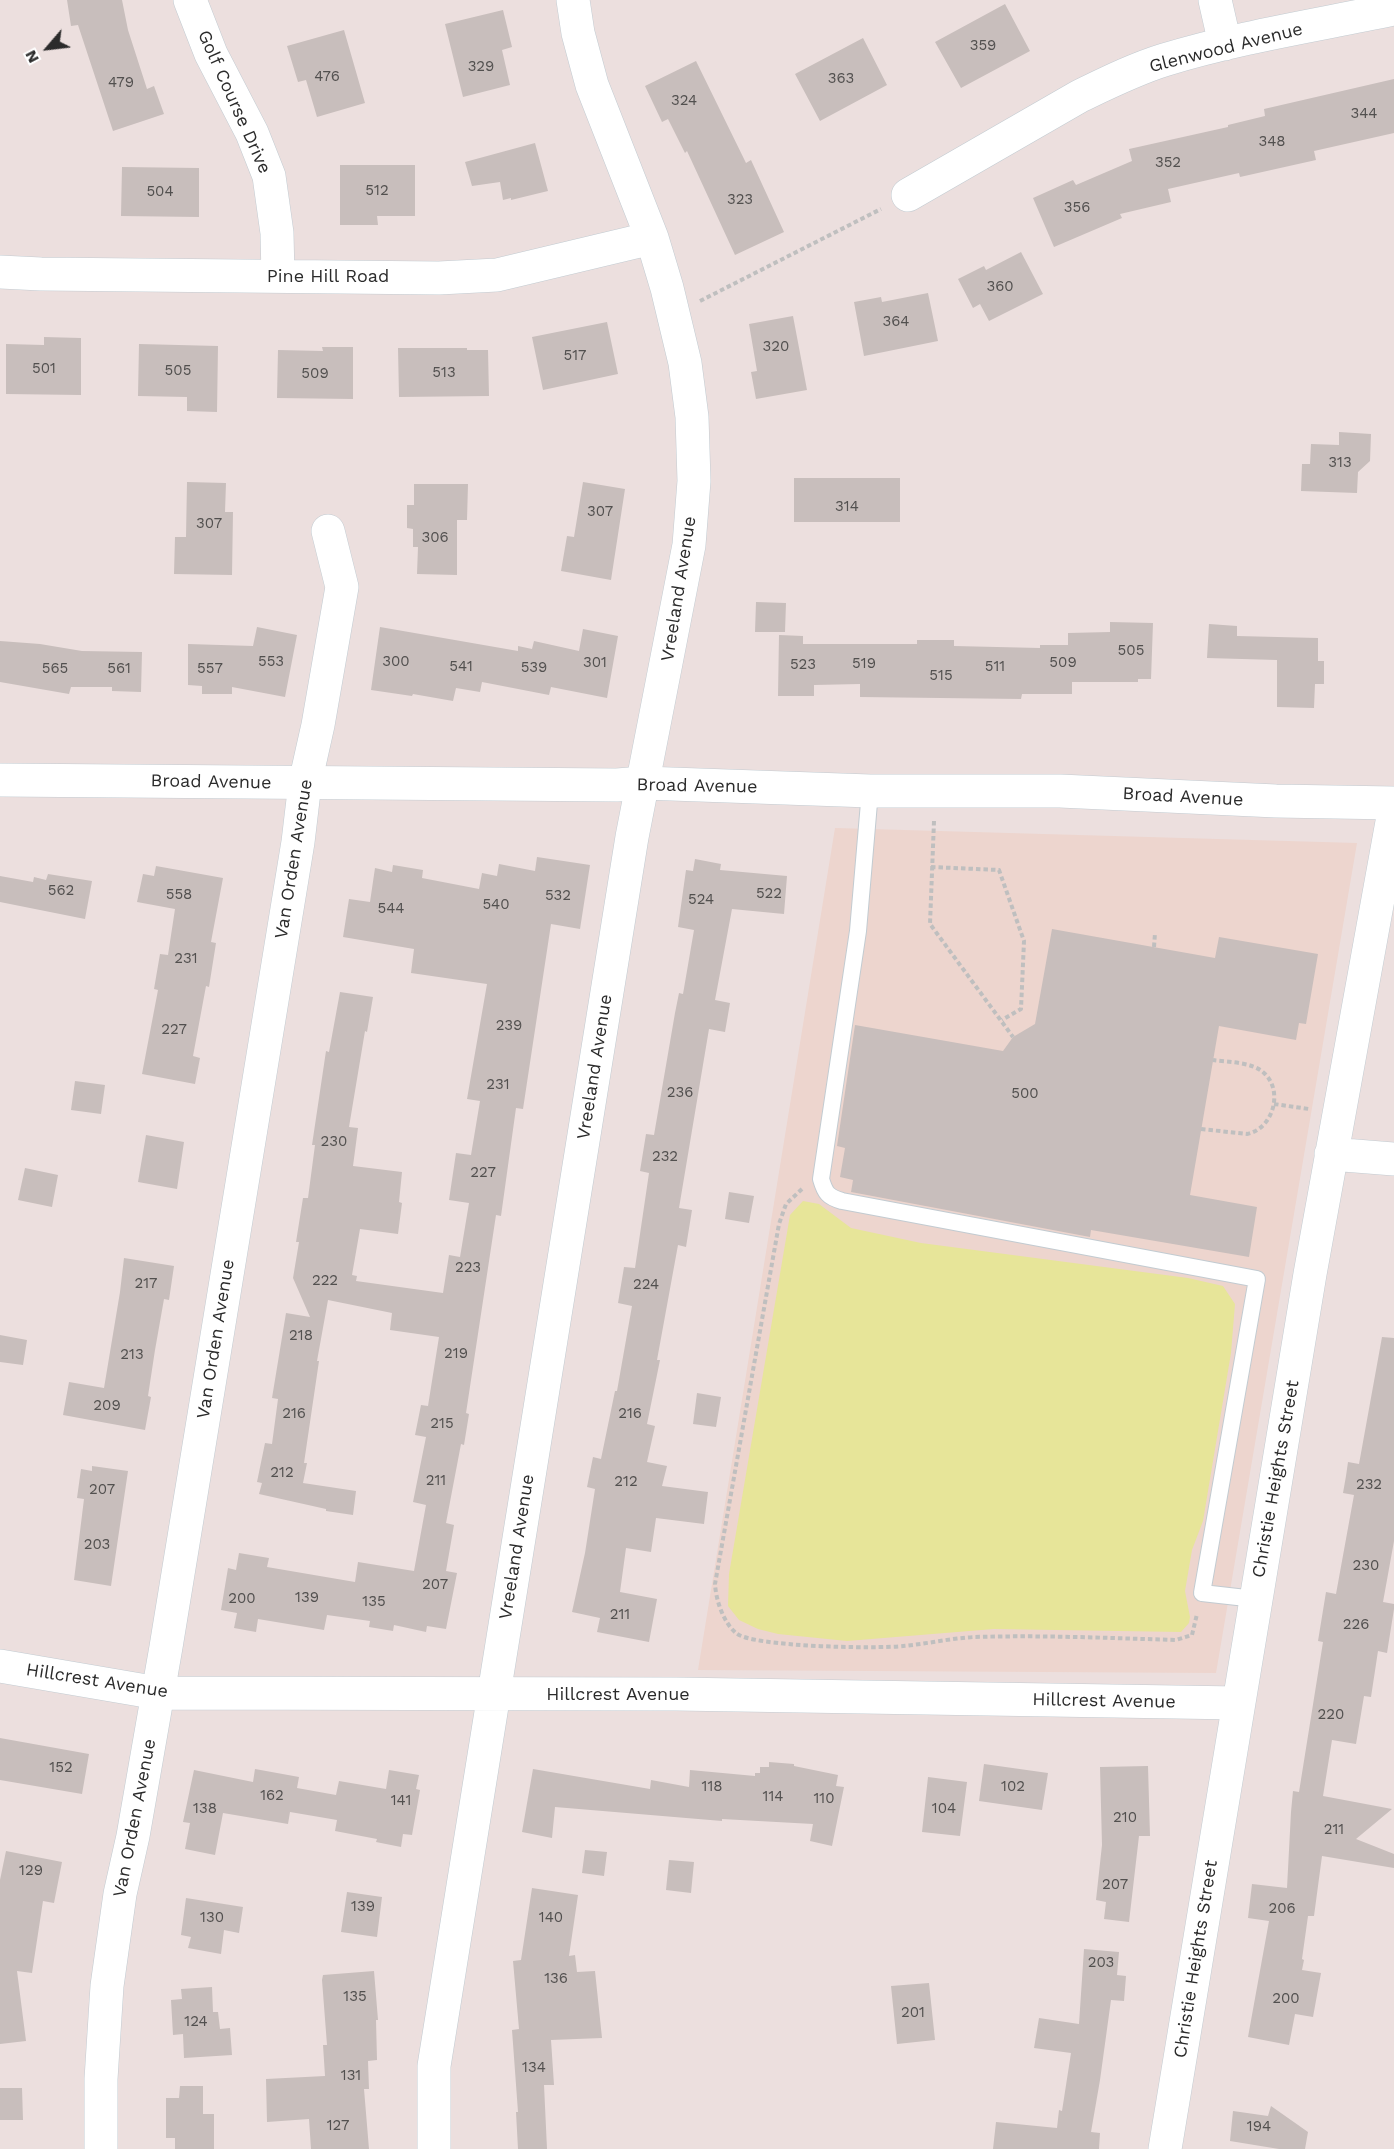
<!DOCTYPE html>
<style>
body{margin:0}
#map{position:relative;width:1394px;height:2149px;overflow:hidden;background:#ecdfde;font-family:"Work Sans",sans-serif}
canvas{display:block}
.north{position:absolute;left:18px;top:18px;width:60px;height:60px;-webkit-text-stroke:4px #fff;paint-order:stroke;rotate:242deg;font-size:16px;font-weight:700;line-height:24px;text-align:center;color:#2b2b2b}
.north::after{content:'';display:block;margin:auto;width:21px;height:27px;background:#2b2b2b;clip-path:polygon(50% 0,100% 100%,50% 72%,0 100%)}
</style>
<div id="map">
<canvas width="1394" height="2149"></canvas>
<div class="north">N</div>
</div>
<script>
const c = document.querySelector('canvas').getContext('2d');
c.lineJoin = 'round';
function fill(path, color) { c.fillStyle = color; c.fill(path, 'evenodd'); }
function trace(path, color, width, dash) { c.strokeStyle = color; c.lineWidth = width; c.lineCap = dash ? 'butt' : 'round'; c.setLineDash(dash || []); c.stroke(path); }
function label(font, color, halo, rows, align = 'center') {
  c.font = font + ' "Work Sans",sans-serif'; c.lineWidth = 4.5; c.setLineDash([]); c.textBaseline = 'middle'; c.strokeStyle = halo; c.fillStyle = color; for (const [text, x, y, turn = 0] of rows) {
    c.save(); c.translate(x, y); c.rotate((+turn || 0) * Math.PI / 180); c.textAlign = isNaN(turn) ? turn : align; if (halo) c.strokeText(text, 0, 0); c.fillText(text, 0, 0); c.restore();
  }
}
const education = new Path2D(`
 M835,828L1357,843L1216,1673L698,1670Z`);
const pitch = new Path2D(`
 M803,1201L819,1204L851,1228L921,1243L1188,1278L1223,1286L1235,1304L1231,1353L1203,1521L1192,1550L1185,1591L1190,1617L1189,1623L1181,1632L994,1629L847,1641L778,1634L758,1629L739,1620L728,1606L729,1574L790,1215Z`);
const building = new Path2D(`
 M67,0H122L128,30L147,89L154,86L164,114L113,131L78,25L71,26Z
 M1005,4L1030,51L961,88L935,42Z
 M503,10L512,47L502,50L510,85L463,97L445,24Z
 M344,30L365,103L317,117L306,80L298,82L287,46Z
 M863,38L887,85L820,121L795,74Z
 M696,61L746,163L751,160L784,232L735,255L687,151L685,153L668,119L662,122L645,86Z
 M1394,79V133L1314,151L1316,160L1240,177L1239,173L1168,189L1171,202L1120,214L1122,218L1054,247L1033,198L1073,180L1076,185L1132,161L1129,149L1228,127V125L1265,116L1264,109Z
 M535,143L548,191L511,200V198L503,200L500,182L472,186L465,162Z
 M340,165H415V216H377L378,225H340Z
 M122,167L199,168V217L121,216Z
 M1021,252L1043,294L989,321L980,304L973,308L958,279L984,266L986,270Z
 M928,293L938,341L864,356L854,302L881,297L882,302Z
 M793,316L807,390L756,399L751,372L757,371L749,324Z
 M607,322L618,374L543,390L532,337Z
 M44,337L81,338V395L6,394V344L44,345Z
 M139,344L218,346L217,412L187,411V397L138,396Z
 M322,347H353V399L277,398L278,350L323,351Z
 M398,348H467V350H488L489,396L399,397Z
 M1339,432L1371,434L1370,461L1358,472L1357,493L1301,491L1302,464H1310L1311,444L1339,445Z
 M794,478H900V522H794Z
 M187,482L226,483L225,512H233L232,575L174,574L175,537H186Z
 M583,482L625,489L611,580L561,571L567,536L574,537Z
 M414,484H468L467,520H457V575L417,574L418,547H413V529L407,528V505H414Z
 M756,602L786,603L785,632H755Z
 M1110,622L1153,623L1151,679H1138V682H1072V694H1022L1021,699L860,697V684L814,685V696H778L779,635L803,636V644H917V640H954V646L1040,648V645H1068V633L1110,632Z
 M1209,624L1237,626V636L1318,638V661H1324V684H1315L1314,708L1277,707V660L1207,658Z
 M257,627L297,635L285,697L232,687V694H202V686L188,685V644L253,646Z
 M380,627L518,651V646L532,649L534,641L579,651L583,629L618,636L607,698L551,687L549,695L482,682L480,692L456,688L453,701L413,694L412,696L371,690Z
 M0,641L40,644L82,651L142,652L141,692L112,691V687H71L69,694L0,682Z
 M537,857L590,865L580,929L551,924L523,1109L516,1108L501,1216L496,1215L466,1413L469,1414L464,1445L461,1444L446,1523L454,1525L446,1571L457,1573L446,1629L427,1626L426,1632L394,1625L393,1631L369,1627L370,1621L327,1615L324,1630L258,1619L256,1632L234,1628L237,1613L221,1610L228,1568L236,1570L239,1553L269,1558L267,1567L355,1582L358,1562L414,1571L426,1505L413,1502L426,1437L415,1435L421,1405L428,1406L439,1337L390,1330L392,1313L328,1300L317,1361H319L304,1463H307L303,1483L356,1491L353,1515L326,1511V1509L259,1494L262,1483L257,1482L265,1443L272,1444L278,1399L272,1398L286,1313L310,1317L293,1278L299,1242H296L303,1198H308L315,1145H312L326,1051L329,1052L340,992L373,997L367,1032L365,1031L349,1127L358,1128L353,1166L402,1172L399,1202L402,1203L398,1234L360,1229L352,1275L357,1276L356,1281L443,1293L449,1255L460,1257L469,1203L449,1200L456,1153L471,1155L480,1101L467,1099L487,984L411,973L414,949L343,937L349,899L370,902L375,868L392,872L393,865L423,870L422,878L479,889L482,873L497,876L499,864L535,871Z
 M695,859L721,864L720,870L787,876L784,914L732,909L715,1000L730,1003L725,1032L709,1029L679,1208L692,1210L686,1247L678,1245L657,1360H660L647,1424L655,1426L647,1462L667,1466L662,1486L708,1492L704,1524L656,1518L651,1552L626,1548L620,1592L657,1599L649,1642L597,1632L600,1618L572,1612L585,1553L595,1489L587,1487L593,1457L601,1459L615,1391H617L632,1306L618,1303L624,1267L635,1268L649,1173L640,1171L646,1134L654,1135L675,1013L679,993L683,994L694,930L678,927L686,870L693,871Z
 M156,866L223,878L211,942L216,943L209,987L206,986L193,1056L200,1058L195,1084L142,1074L158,990L154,989L160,954L168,955L175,909L137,902L143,874L154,876Z
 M48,874L92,881L85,919L0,902V876L33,882L34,877L46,880Z
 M1052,929L1215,958L1219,937L1318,954L1306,1024L1299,1023L1296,1040L1219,1026L1190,1195L1257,1207L1249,1257L1091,1230L1090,1237L851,1192L853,1180L840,1177L845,1148L837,1146L855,1025L1003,1051L1013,1037L1035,1024Z
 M75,1081L105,1085L101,1114L71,1110Z
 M146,1135L184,1142L177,1189L138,1182Z
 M25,1168L58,1175L52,1207L18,1200Z
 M729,1192L754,1196L749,1223L725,1219Z
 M124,1258L174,1266L169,1300L164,1299L155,1350L148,1396L151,1397L145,1430L63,1415L69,1382L104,1388L120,1292Z
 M0,1335L27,1340L23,1365L0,1362Z
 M1382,1337L1394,1338V1541L1383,1602L1394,1604V1609L1387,1653L1378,1651L1371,1697L1364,1696L1356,1744L1332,1740L1323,1796L1392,1809L1356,1839L1394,1854V1868L1322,1856L1314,1916H1308L1302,1959L1304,1960L1302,1970L1321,1973L1313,2017L1295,2014L1289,2045L1248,2037L1269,1921L1248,1918L1252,1884L1287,1888L1291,1812L1293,1791L1299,1792L1323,1642L1318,1641L1326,1592L1336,1594L1354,1495L1343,1493L1346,1476L1348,1462L1359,1464Z
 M697,1393L721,1397L716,1427L693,1424Z
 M92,1466L128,1471L111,1586L74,1580L84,1499L77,1498L81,1469L92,1471Z
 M0,1738L89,1754L82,1794L0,1780Z
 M769,1762L794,1764V1766L838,1775L836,1786L844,1787L832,1846L810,1841L813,1824L722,1819V1821L555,1807L552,1838L522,1832L533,1769L650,1789L651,1780L689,1787L690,1770L755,1776V1773H760V1767H769Z
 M984,1764L1048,1773L1042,1810L979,1801Z
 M1148,1766L1150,1836H1139L1129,1922L1104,1919L1106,1902L1096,1900L1102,1845L1100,1767Z
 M255,1769L299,1777L297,1788L336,1795L339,1781L386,1789L389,1770L419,1775L416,1789L420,1790L412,1835L403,1834L401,1847L376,1842L377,1839L335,1831L337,1820L290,1812L288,1824L223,1813L215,1855L185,1849L190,1823L183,1822L194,1770L253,1782Z
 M928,1777L967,1782L960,1836L922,1832Z
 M585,1850L607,1852L604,1876L582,1873Z
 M6,1851L62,1862L54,1903L43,1901L32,1973L17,1971L26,2041L0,2044V1880Z
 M669,1860L694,1862L691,1893L666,1890Z
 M532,1888L578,1895L569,1956L575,1955L577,1972L595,1971L602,2038L551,2040L554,2085H544L547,2149H518L516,2112H518L512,2030L519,2029L513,1961L521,1960Z
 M347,1892L382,1897L377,1937L341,1932Z
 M186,1898L243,1907L239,1933L224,1930L221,1954L188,1948L191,1937L181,1935Z
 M1084,1949L1119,1952L1117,1975L1126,1976L1124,2001L1111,2000L1100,2080L1091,2132L1100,2133L1099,2149H993L996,2122L1057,2128L1059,2110L1062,2111L1071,2053L1034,2048L1039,2018L1079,2024Z
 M374,1971L378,2020H376L377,2060L368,2061L369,2089H364L369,2149H311L309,2119L267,2122L266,2079L325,2076L323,2045H327L322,1980L323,1975Z
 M929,1983L935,2040L897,2044L891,1986Z
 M212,1987L213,2012H218L220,2029L230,2028L232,2055L184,2058L183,2034L173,2035L171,2000L182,1999L181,1989Z
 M180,2086H203V2114H214V2149H175V2138H166V2098H179Z
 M0,2088H22L23,2120H0Z
 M1271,2106L1308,2132L1305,2149H1279L1230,2141L1233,2111L1268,2116Z`);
const path = new Path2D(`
 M700,301L881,209
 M934,821L930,924L1013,1037
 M931,867L999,870L1024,941L1021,1009L1002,1020
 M1154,947L1155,933
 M1274,1104L1309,1109
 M1201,1129L1247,1134C1273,1129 1284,1091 1264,1073C1253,1062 1228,1062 1213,1060
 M802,1189L786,1204L779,1224L715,1584C716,1600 723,1622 736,1633C751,1647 877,1649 903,1646C927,1644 951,1638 975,1637C1042,1635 1109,1638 1176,1640L1192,1635L1197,1614`);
const service = new Path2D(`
 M870,791L858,931L821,1179C825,1193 828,1197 842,1201L1257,1279L1202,1593L1255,1599`);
const minor = new Path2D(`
 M190,0L211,54L252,133L269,176L277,233L278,276
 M1215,0L1225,44
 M908,195L1080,96C1107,83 1135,69 1164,60C1239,37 1318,25 1394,9
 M0,272L41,274L439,278L497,275L652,238
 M1331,1154L1394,1159
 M0,1666L158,1693L676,1694L1238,1703
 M101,2149V2079L107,1986L120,1894L133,1836L166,1647L298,842L305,783L318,725L342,587L328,531
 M434,2149V2066L632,837L689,545L694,481L692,417L685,363L667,288L652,238L592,85L578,33L573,0
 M1165,2149L1310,1274L1394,811`);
const tertiary = new Path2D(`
 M0,780L617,785L643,783L870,791H1060L1276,801L1394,803`);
const numberNames = [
 ["359",983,46],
 ["329",481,67],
 ["476",327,77],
 ["363",841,79],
 ["479",121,83],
 ["324",684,101],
 ["344",1364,114],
 ["348",1272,142],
 ["352",1168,163],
 ["512",377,191],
 ["504",160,192],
 ["323",740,200],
 ["356",1077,208],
 ["360",1000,287],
 ["364",896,322],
 ["320",776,347],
 ["517",575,356],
 ["501",44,369],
 ["505",178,371],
 ["513",444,373],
 ["509",315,374],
 ["313",1340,463],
 ["314",847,507],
 ["307",600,512],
 ["307",209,524],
 ["306",435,538],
 ["505",1131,651],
 ["553",271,662],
 ["300",396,662],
 ["301",595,663],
 ["509",1063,663],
 ["519",864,664],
 ["523",803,665],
 ["541",461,667],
 ["511",995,667],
 ["539",534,668],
 ["565",55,669],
 ["561",119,669],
 ["557",210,669],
 ["515",941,676],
 ["562",61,891],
 ["522",769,894],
 ["558",179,895],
 ["532",558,896],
 ["524",701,900],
 ["540",496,905],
 ["544",391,909],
 ["231",186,959],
 ["239",509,1026],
 ["227",174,1030],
 ["231",498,1085],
 ["236",680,1093],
 ["500",1025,1094],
 ["230",334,1142],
 ["232",665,1157],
 ["227",483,1173],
 ["223",468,1268],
 ["222",325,1281],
 ["217",146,1284],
 ["224",646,1285],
 ["218",301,1336],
 ["219",456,1354],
 ["213",132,1355],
 ["209",107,1406],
 ["216",294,1414],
 ["216",630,1414],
 ["215",442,1424],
 ["212",282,1473],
 ["211",436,1481],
 ["212",626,1482],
 ["232",1369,1485],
 ["207",102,1490],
 ["203",97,1545],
 ["230",1366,1566],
 ["207",435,1585],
 ["139",307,1598],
 ["200",242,1599],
 ["135",374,1602],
 ["211",620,1615],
 ["226",1356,1625],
 ["220",1331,1715],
 ["152",61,1768],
 ["118",712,1787],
 ["102",1013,1787],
 ["162",272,1796],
 ["114",773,1797],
 ["110",824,1799],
 ["141",401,1801],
 ["138",205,1809],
 ["104",944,1809],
 ["210",1125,1818],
 ["211",1334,1830],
 ["129",31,1871],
 ["207",1115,1885],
 ["139",363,1907],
 ["206",1282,1909],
 ["130",212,1918],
 ["140",551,1918],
 ["203",1101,1963],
 ["136",556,1979],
 ["135",355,1997],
 ["200",1286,1999],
 ["201",913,2013],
 ["124",196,2022],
 ["134",534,2068],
 ["131",351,2076],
 ["127",338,2126],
 ["194",1259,2127]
];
const streetNames = [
 ["Glenwood Avenue",1226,48,-14],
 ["Golf Course Drive",234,102,66],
 ["Pine Hill Road",328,277],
 ["Vreeland Avenue",679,589,-81],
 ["Broad Avenue",211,782,1],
 ["Broad Avenue",697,786,1],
 ["Broad Avenue",1183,797,3],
 ["Van Orden Avenue",294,859,-81],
 ["Vreeland Avenue",595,1067,-81],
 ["Van Orden Avenue",216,1339,-81],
 ["Christie Heights Street",1276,1479,-80],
 ["Vreeland Avenue",517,1547,-81],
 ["Hillcrest Avenue",97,1681,9],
 ["Hillcrest Avenue",618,1695],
 ["Hillcrest Avenue",1104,1701,1],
 ["Van Orden Avenue",135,1818,-79],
 ["Christie Heights Street",1196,1959,-81]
];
fill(education, '#edd5ce');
fill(pitch, '#e7e599');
fill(building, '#c8bebc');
trace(service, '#c2cbd1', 18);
trace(minor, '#c2cbd1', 34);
trace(tertiary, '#c2cbd1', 34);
trace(path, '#bfbfbf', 4, [4.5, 3]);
trace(service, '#fff', 16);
trace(minor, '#fff', 33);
trace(tertiary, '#fff', 33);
label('15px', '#52504f', null, numberNames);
label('18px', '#2b2b2b', '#fff', streetNames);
</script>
